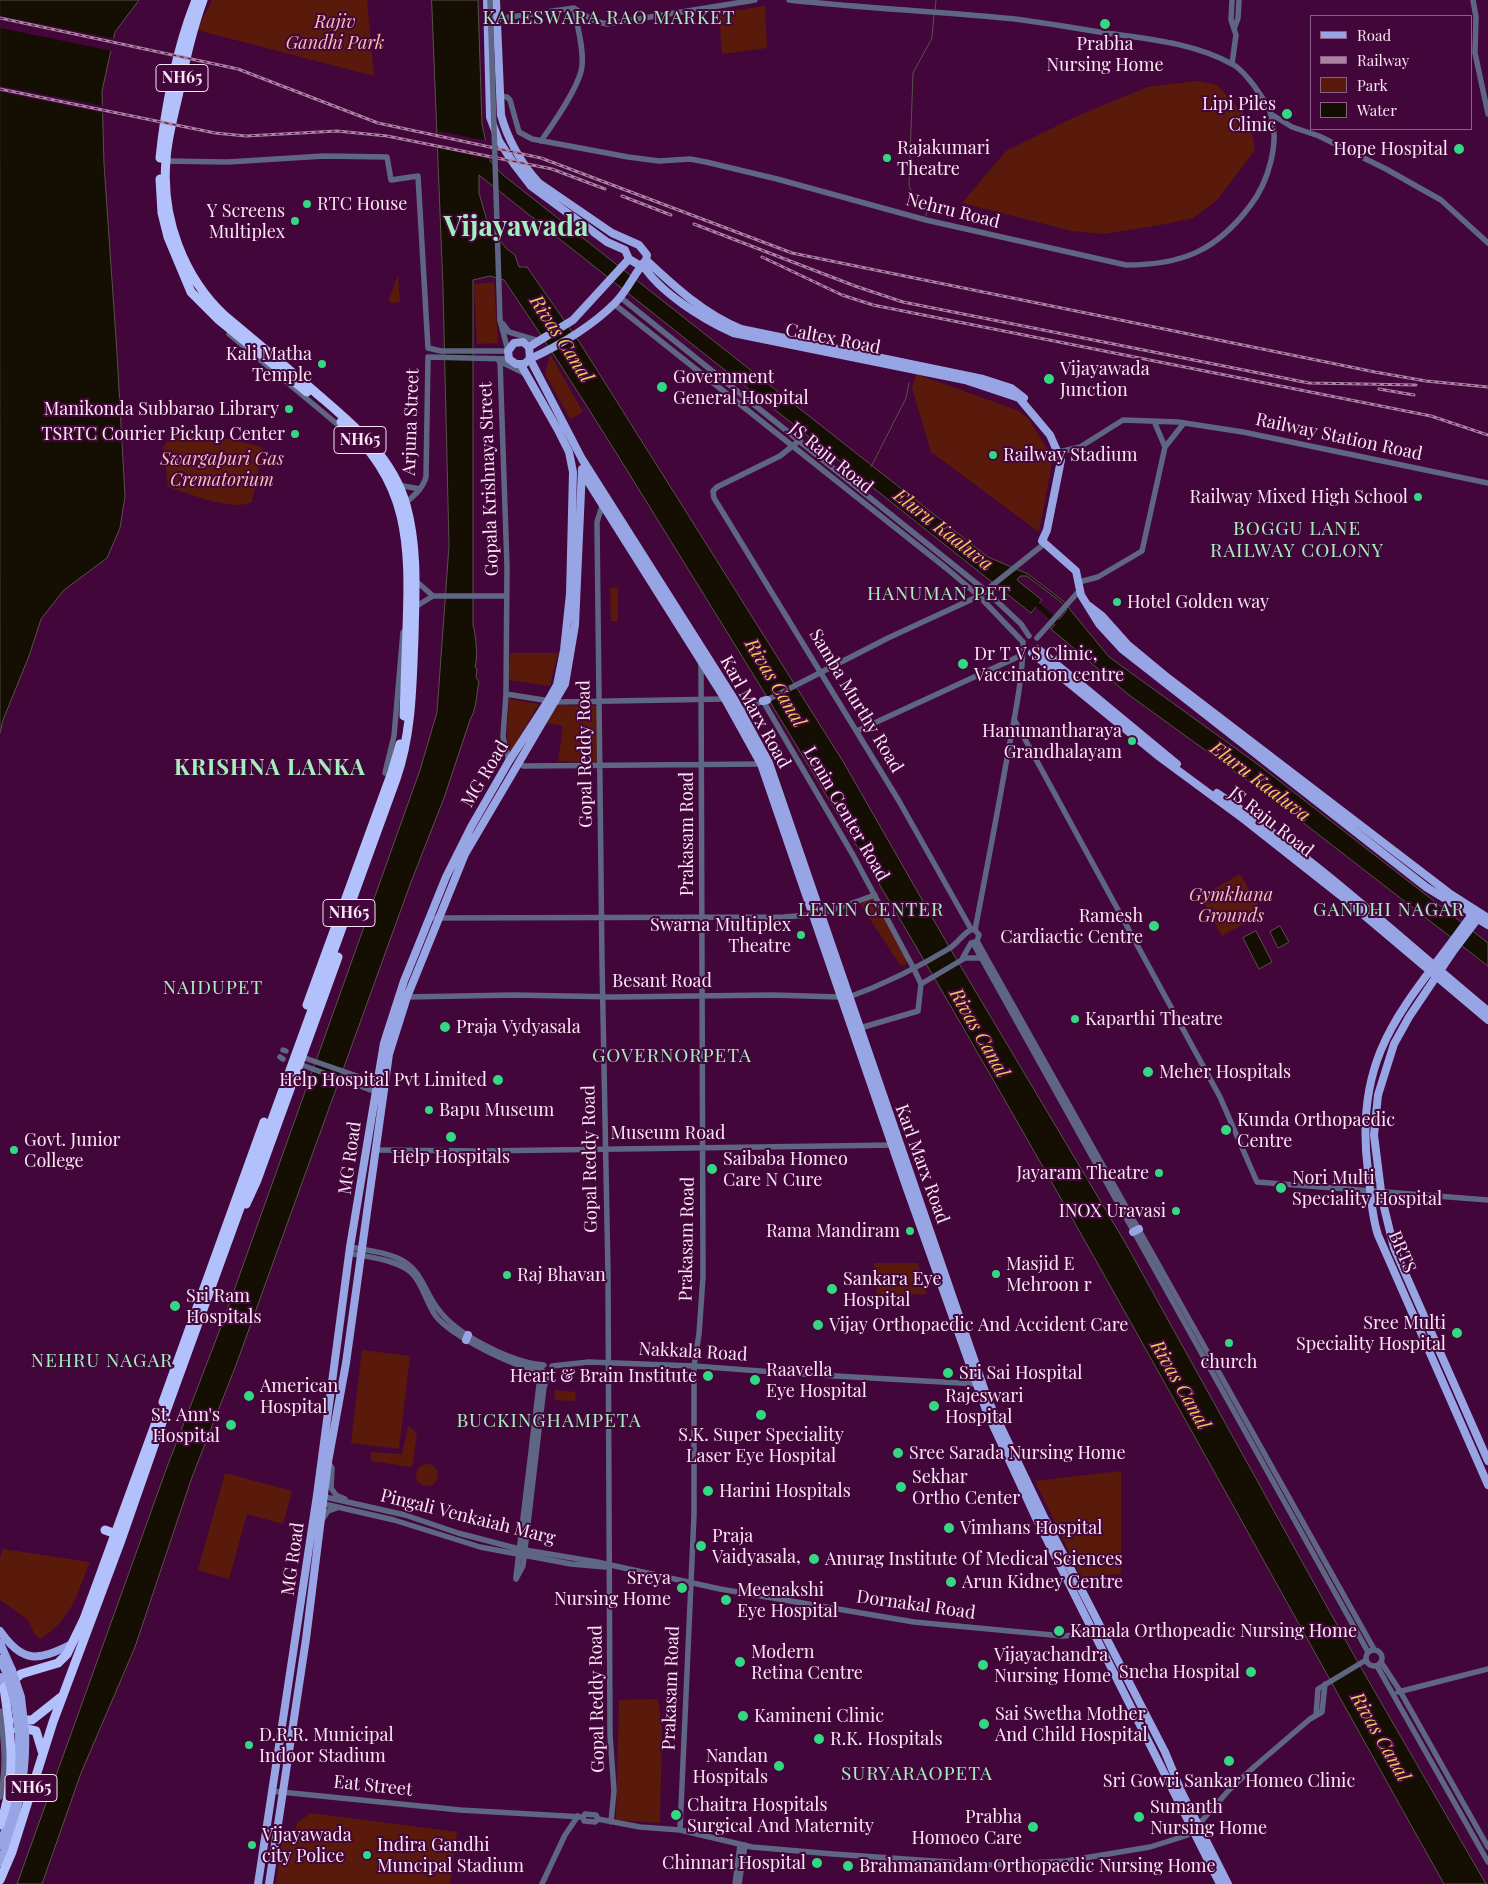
<!DOCTYPE html>
<style>
body{margin:0}
#map{position:relative;width:1488px;height:1884px;overflow:hidden;background:#42063a;font-family:"Playfair Display",serif}
canvas{display:block}
.legend{position:absolute;left:1310px;top:15px;width:162px;height:115px;box-sizing:border-box;background:#42063a;border:1px solid #8c6085;margin:0;padding:6px 9px;list-style:none;font-size:15px;color:#fce6f6}
.legend li{display:flex;align-items:center;gap:10px;height:25px}
.legend b{width:25px;border:1px solid #8c6085}
</style>
<div id="map">
<canvas width="1488" height="1884"></canvas>
<ul class="legend">
<li><b style="height:6px;background:#98a5e4"></b>Road</li>
<li><b style="height:6px;background:#aa83a3"></b>Railway</li>
<li><b style="height:14px;background:#5a1a0b"></b>Park</li>
<li><b style="height:14px;background:#140f02"></b>Water</li>
</ul>
</div>
<script>
const c = document.querySelector('canvas').getContext('2d');
c.lineJoin = 'round';
function fill(path, color) { c.fillStyle = color; c.fill(path, 'evenodd'); }
function trace(path, color, width, dash) { c.strokeStyle = color; c.lineWidth = width; c.lineCap = dash ? 'butt' : 'round'; c.setLineDash(dash || []); c.stroke(path); }
function label(font, color, halo, rows, align = 'center') {
  c.font = font + ' "Playfair Display",serif'; c.lineWidth = 4; c.setLineDash([]); c.textBaseline = 'middle'; c.strokeStyle = halo; c.fillStyle = color; for (const [text, x, y, turn = 0] of rows) {
    c.save(); c.translate(x, y); c.rotate((+turn || 0) * Math.PI / 180); c.textAlign = isNaN(turn) ? turn : align; if (halo) c.strokeText(text, 0, 0); c.fillText(text, 0, 0); c.restore();
  }
}
const green = new Path2D(`
 M212,0H367L374,76L197,30Z
 M765,6L767,48L722,54L719,13Z
 M1197,81L1217,85L1249,120L1255,150L1217,200L1193,218L1166,224L1104,234L1072,231L962,203L1006,151L1073,118L1147,87Z
 M398,275L400,302L390,303L389,299Z
 M494,282L498,343L477,344L474,284Z
 M550,354L583,412L570,419L545,374Z
 M916,374L1017,410L1028,418L1053,458L1039,532L931,452L912,388Z
 M186,429L263,447L252,502C232,512 189,493 168,487L163,447L172,436Z
 M610,588H618V621H611Z
 M510,653H558L550,686L508,680Z
 M509,699L539,704L509,754L507,735Z
 M557,705L599,706L597,762L558,761L563,726L546,723Z
 M1240,874L1263,913L1222,936L1200,897Z
 M874,896L907,960L906,965H901L898,962L860,904Z
 M874,1263H918L927,1294L877,1296Z
 M362,1350L410,1356L399,1449L351,1443Z
 M555,1390L576,1392L575,1401L554,1400Z
 M408,1426L417,1433L412,1467L371,1461V1452L402,1454Z
 M416 1475a11 11 0 1 1 22 0a11 11 0 1 1-22 0Z
 M1121,1471V1574L1081,1577L1035,1481Z
 M225,1473L292,1491L283,1524L247,1514L229,1579L198,1570Z
 M3,1549L90,1562C75,1598 74,1615 41,1639L35,1635L27,1619L0,1600V1558Z
 M658,1699L662,1729L660,1823L616,1820L619,1700Z
 M311,1813L457,1832L450,1884H276L282,1840L292,1842L297,1823Z`);
const water = new Path2D(`
 M0,0H139L115,32L102,91L104,164L117,353L125,496L120,528L107,558L64,590L41,619L29,656L3,720L0,733Z
 M432,0H478L482,124L490,161L503,175L988,557L1028,574L1063,601L1109,657L1260,766L1488,943V966L1270,797L1129,695L1051,629L1067,610L1061,602L1027,576H1020L1017,580L1042,600L1031,613L479,175V193L489,228L507,249L515,255L519,267H527L580,343L844,763L948,945L1126,1244L1356,1659L1486,1884H1444C1205,1458 973,1027 714,611C645,500 578,388 504,280L490,276L473,280V625C476,635 478,658 475,667L477,669L476,677L479,682C476,695 477,708 470,720L444,798L411,882L236,1365L192,1477L135,1647L81,1773L42,1884H17L167,1467L222,1324L420,770L437,712L449,546L443,288Z
 M1280,926L1289,942L1278,948L1270,932Z
 M1256,931L1272,962L1259,969L1243,938Z`);
const pier = new Path2D(`
 M0,16L116,39L113,51L0,28Z
 M0,86L104,106V113L0,92Z
 M439,131L488,141L492,160L435,147Z`);
const stream = new Path2D(`
 M935,10L936,0
 M926,216L927,208L913,197L909,185L913,73L932,38L934,14
 M871,467L906,398L909,383`);
const canal = new Path2D(`
 M1033,601L1057,622`);
const minor = new Path2D(`
 M1232,0L1231,20L1236,35L1232,64
 M1473,0L1476,17L1475,53L1488,114
 M497,19L574,8L594,21L607,24L755,0
 M1234,29L1238,18L1239,0
 M500,96L507,97L510,100L519,132L532,139L628,157L659,161L690,159L706,162L777,179L926,220L1126,265C1182,265 1216,251 1250,206C1268,183 1281,141 1270,112C1267,103 1260,95 1255,87C1249,79 1242,70 1234,65C1195,43 1149,39 1106,33C1072,28 1038,21 1004,18C932,11 860,8 789,0
 M1271,114L1292,127L1319,136L1386,169L1441,200L1488,243
 M541,141C553,124 580,86 582,66C584,48 577,26 574,8
 M164,161L228,162L324,156L387,157L391,180L418,176L428,348L441,351H508L500,320
 M620,297L986,591L1021,624L1029,636
 M614,304L946,568L979,596L1023,642C1023,678 1014,720 1007,758C997,815 986,873 975,930L979,935L977,941L1374,1649
 M503,324L509,332L539,341
 M229,334L343,429
 M499,361L526,374
 M500,361L507,566L506,694L503,737L509,761
 M1154,421L1165,447
 M800,440L780,456L717,487L713,491L714,498L899,801L971,929
 M1059,452L1080,447L1123,420L1178,422L1243,432L1488,483
 M398,485L420,489
 M603,503L597,522L602,962L608,1274L610,1735L614,1791L611,1822
 M403,504C413,498 423,488 426,477L428,357L509,359
 M416,581L433,596
 M1079,582L1098,577L1142,551L1165,447L1184,423
 M415,607L433,596H507
 M1037,638L1079,591
 M506,694L556,702L725,699
 M767,700L888,638L979,596L1044,544
 M740,711L763,701L853,855L914,969L921,984L918,1011L860,1028
 M1014,719L1220,1097L1257,1182L1488,1200
 M857,731L1022,655
 M519,762L523,766L764,764
 M385,773L394,736L403,632
 M430,918L784,917L821,914L875,895
 M973,943L1368,1652
 M962,959L971,943L975,942
 M921,984L965,958H981
 M407,997L514,995L617,997L772,995L840,997
 M849,997C885,984 917,968 950,948C958,943 965,931 973,929
 M283,1050L286,1051
 M280,1057L283,1059
 M302,1057L380,1084
 M299,1064L379,1093
 M376,1150L482,1151L895,1145
 M350,1247C367,1250 391,1253 405,1262C422,1273 426,1294 438,1309C457,1335 512,1363 544,1365
 M349,1253C367,1257 393,1259 408,1270C421,1279 426,1302 435,1315C449,1335 518,1370 542,1370
 M552,1366L589,1362L694,1366L800,1374L978,1384
 M328,1462L332,1468L331,1488L336,1495L345,1499
 M321,1496L405,1515L458,1533L519,1549L597,1562L720,1589L914,1622L1063,1636L1076,1635L1095,1627
 M320,1503L394,1520L480,1547L571,1564L605,1567
 M322,1520L328,1511L337,1508
 M516,1577L539,1385L543,1372
 M516,1579L523,1566L544,1387L549,1373
 M1366 1658a8 8 0 1 1 16 0a8 8 0 1 1-16 0Z
 M1381,1662L1400,1691L1488,1847
 M1377,1666L1488,1862
 M1398,1692L1488,1669
 M0,1711C4,1740 7,1769 0,1797
 M1316,1715L1318,1689L1366,1660
 M271,1791L460,1810L583,1817
 M585,1814L596,1815L598,1819L595,1822L584,1821L583,1817Z
 M598,1819L640,1827L680,1830L752,1847L833,1854L992,1865L1066,1861L1150,1847L1185,1836L1192,1832L1229,1790L1254,1767L1310,1719L1322,1712L1325,1684
 M680,1830L694,1515V1366L699,1334L703,1277L701,663
 M542,1884L565,1835L578,1816
 M735,1884L740,1845
 M739,1884L745,1845`);
const major = new Path2D(`
 M487,0L490,117L499,141L514,164L531,186L607,242L625,250L629,259L639,265
 M496,0L501,115C507,138 522,165 539,183L612,233L639,245L647,255L646,260C635,272 628,290 615,303C591,327 560,345 530,359L524,364H516L509,359L508,351L514,343L523,342L529,347L530,359L582,459L734,699L769,763L988,1400L1043,1515L1165,1752L1182,1793L1228,1884
 M646,260C675,287 704,314 741,329L983,379L1011,388L1024,398
 M642,264C660,293 703,319 733,333L965,380L1019,398L1050,435L1061,460L1047,530L1042,541L1076,571L1081,595L1099,624L1122,649L1426,887L1488,925
 M529,347L573,320L629,259
 M582,472L725,699L761,764L906,1186L986,1410L1036,1518L1220,1884
 M1089,606L1102,616L1127,644L1168,678L1449,893L1488,918
 M1038,649L1177,764
 M1032,653L1157,755L1245,820L1340,895L1488,1020
 M763,701L767,700
 M1217,793C1313,857 1399,937 1488,1011
 M1475,910C1410,1003 1352,1047 1368,1171C1371,1193 1371,1214 1378,1235L1488,1485
 M1481,914L1454,950L1409,1017L1394,1044L1378,1095L1374,1135L1382,1199L1394,1248L1488,1461
 M1133,1232L1139,1229
 M466,1340L468,1335
 M0,1631C23,1664 38,1661 72,1644
 M0,1643L12,1670
 M0,1659L6,1672
 M0,1677L4,1688
 M0,1845C14,1808 20,1772 19,1733
 M0,1863C16,1819 27,1779 25,1732
 M258,1884L317,1495L350,1247L384,1043L404,981L446,877L471,827L509,761L548,701L557,685L564,650L570,594L573,472L569,452L558,430L521,365
 M269,1884L306,1639L328,1462L346,1363L389,1054L407,997L465,854L565,684L575,625L582,469`);
const highway = new Path2D(`
 M160,158C165,108 177,47 196,0
 M160,179L162,213L168,237L191,292L219,320L307,392
 M341,422C410,480 410,545 407,628C406,657 405,687 404,716
 M307,1005L392,772L400,744
 M246,1204L257,1180L338,957
 M163,1402L264,1122
 M105,1530L116,1534
 M17,1720H32L61,1697
 M18,1730L27,1729L36,1731L42,1751
 M0,1825C17,1780 11,1734 4,1688L21,1674L58,1663L67,1654L84,1619L159,1414
 M0,1880L12,1852L53,1722L120,1543L165,1414L396,779C412,733 412,685 414,637C415,592 418,548 406,505C392,455 352,424 315,392C285,366 255,341 225,316C183,277 161,217 166,160C167,138 174,115 179,92C185,61 192,30 203,0`);
const rail = new Path2D(`
 M0,18L238,69L378,123L541,158L792,253L1375,372L1426,381L1488,387
 M0,89L215,133L246,136L337,131L387,136L552,169L605,189
 M622,196L671,215
 M694,224L855,286L903,302L1309,383L1416,385
 M762,257L842,295L873,305L1431,416L1488,435
 M1379,389L1414,395`);
const minorBridge = new Path2D(`
 M490,0L500,320`);
const majorBridge = new Path2D(`
 M12,1670L21,1697L25,1732
 M6,1672L15,1704L19,1733`);
const markers = [
 [1105,24,6,"#33d882"],
 [1287,114,6,"#33d882"],
 [1459,149,6,"#33d882"],
 [887,158,5,"#33d882"],
 [307,204,5,"#33d882"],
 [295,221,5,"#33d882"],
 [322,364,5,"#33d882"],
 [1049,379,6,"#33d882"],
 [662,387,6,"#33d882"],
 [289,409,5,"#33d882"],
 [295,434,5,"#33d882"],
 [993,455,5,"#33d882"],
 [1418,497,5,"#33d882"],
 [1117,602,5,"#33d882"],
 [963,664,6,"#33d882"],
 [1132,741,5,"#33d882"],
 [1154,926,6,"#33d882"],
 [801,935,5,"#33d882"],
 [1075,1019,5,"#33d882"],
 [445,1027,6,"#33d882"],
 [1148,1072,6,"#33d882"],
 [498,1080,6,"#33d882"],
 [429,1110,5,"#33d882"],
 [1226,1130,6,"#33d882"],
 [451,1137,6,"#33d882"],
 [14,1150,5,"#33d882"],
 [712,1169,6,"#33d882"],
 [1159,1173,5,"#33d882"],
 [1281,1188,6,"#33d882"],
 [1176,1211,5,"#33d882"],
 [910,1231,5,"#33d882"],
 [996,1274,5,"#33d882"],
 [507,1275,5,"#33d882"],
 [832,1289,6,"#33d882"],
 [175,1306,6,"#33d882"],
 [818,1325,6,"#33d882"],
 [1457,1333,6,"#33d882"],
 [1229,1343,5,"#33d882"],
 [948,1373,6,"#33d882"],
 [708,1376,6,"#33d882"],
 [755,1380,6,"#33d882"],
 [249,1396,6,"#33d882"],
 [934,1406,6,"#33d882"],
 [761,1415,6,"#33d882"],
 [231,1425,6,"#33d882"],
 [898,1453,6,"#33d882"],
 [901,1487,6,"#33d882"],
 [708,1491,6,"#33d882"],
 [949,1528,6,"#33d882"],
 [701,1546,6,"#33d882"],
 [814,1559,6,"#33d882"],
 [951,1582,6,"#33d882"],
 [682,1588,6,"#33d882"],
 [726,1600,6,"#33d882"],
 [1059,1631,6,"#33d882"],
 [740,1662,6,"#33d882"],
 [983,1665,6,"#33d882"],
 [1251,1672,6,"#33d882"],
 [743,1716,6,"#33d882"],
 [984,1724,6,"#33d882"],
 [819,1739,6,"#33d882"],
 [249,1745,5,"#33d882"],
 [1229,1761,6,"#33d882"],
 [779,1766,6,"#33d882"],
 [676,1815,6,"#33d882"],
 [1139,1817,6,"#33d882"],
 [1033,1827,6,"#33d882"],
 [252,1845,5,"#33d882"],
 [367,1855,5,"#33d882"],
 [817,1863,6,"#33d882"],
 [848,1866,6,"#33d882"]
];
const shields = [
 [182,78,52],
 [360,440,52],
 [349,913,52],
 [31,1788,52]
];
const shieldNames = [
 ["NH65",182,78],
 ["NH65",360,440],
 ["NH65",349,913],
 ["NH65",31,1788]
];
const parkNames = [
 ["Rajiv",335,22],
 ["Gandhi Park",335,43],
 ["Swargapuri Gas",222,459],
 ["Crematorium",222,480],
 ["Gymkhana",1231,895],
 ["Grounds",1231,916]
];
const poiNames = [
 ["Prabha",1105,44,"center"],
 ["Nursing Home",1105,65,"center"],
 ["Lipi Piles",1276,104,"right"],
 ["Clinic",1276,125,"right"],
 ["Rajakumari",897,148],
 ["Theatre",897,169],
 ["Hope Hospital",1448,149,"right"],
 ["RTC House",317,204],
 ["Y Screens",285,211,"right"],
 ["Multiplex",285,232,"right"],
 ["Kali Matha",312,354,"right"],
 ["Temple",312,375,"right"],
 ["Vijayawada",1060,369],
 ["Junction",1060,390],
 ["Government",673,377],
 ["General Hospital",673,398],
 ["Manikonda Subbarao Library",279,409,"right"],
 ["TSRTC Courier Pickup Center",285,434,"right"],
 ["Railway Stadium",1003,455],
 ["Railway Mixed High School",1408,497,"right"],
 ["Hotel Golden way",1127,602],
 ["Dr T V S Clinic,",974,654],
 ["Vaccination centre",974,675],
 ["Hanumantharaya",1122,731,"right"],
 ["Grandhalayam",1122,752,"right"],
 ["Ramesh",1143,916,"right"],
 ["Cardiactic Centre",1143,937,"right"],
 ["Swarna Multiplex",791,925,"right"],
 ["Theatre",791,946,"right"],
 ["Kaparthi Theatre",1085,1019],
 ["Praja Vydyasala",456,1027],
 ["Meher Hospitals",1159,1072],
 ["Help Hospital Pvt Limited",487,1080,"right"],
 ["Bapu Museum",439,1110],
 ["Kunda Orthopaedic",1237,1120],
 ["Centre",1237,1141],
 ["Govt. Junior",24,1140],
 ["College",24,1161],
 ["Help Hospitals",451,1157,"center"],
 ["Saibaba Homeo",723,1159],
 ["Care N Cure",723,1180],
 ["Jayaram Theatre",1149,1173,"right"],
 ["Nori Multi",1292,1178],
 ["Speciality Hospital",1292,1199],
 ["INOX Uravasi",1166,1211,"right"],
 ["Rama Mandiram",900,1231,"right"],
 ["Masjid E",1006,1264],
 ["Mehroon r",1006,1285],
 ["Raj Bhavan",517,1275],
 ["Sankara Eye",843,1279],
 ["Hospital",843,1300],
 ["Sri Ram",186,1296],
 ["Hospitals",186,1317],
 ["Sree Multi",1446,1323,"right"],
 ["Speciality Hospital",1446,1344,"right"],
 ["Vijay Orthopaedic And Accident Care",829,1325],
 ["church",1229,1362,"center"],
 ["Raavella",766,1370],
 ["Eye Hospital",766,1391],
 ["Sri Sai Hospital",959,1373],
 ["Heart & Brain Institute",697,1376,"right"],
 ["American",260,1386],
 ["Hospital",260,1407],
 ["Rajeswari",945,1396],
 ["Hospital",945,1417],
 ["St. Ann's",220,1415,"right"],
 ["Hospital",220,1436,"right"],
 ["S.K. Super Speciality",761,1435,"center"],
 ["Laser Eye Hospital",761,1456,"center"],
 ["Sree Sarada Nursing Home",909,1453],
 ["Sekhar",912,1477],
 ["Ortho Center",912,1498],
 ["Harini Hospitals",719,1491],
 ["Vimhans Hospital",960,1528],
 ["Praja",712,1536],
 ["Vaidyasala,",712,1557],
 ["Anurag Institute Of Medical Sciences",825,1559],
 ["Sreya",671,1578,"right"],
 ["Nursing Home",671,1599,"right"],
 ["Arun Kidney Centre",962,1582],
 ["Meenakshi",737,1590],
 ["Eye Hospital",737,1611],
 ["Kamala Orthopeadic Nursing Home",1070,1631],
 ["Modern",751,1652],
 ["Retina Centre",751,1673],
 ["Vijayachandra",994,1655],
 ["Nursing Home",994,1676],
 ["Sneha Hospital",1240,1672,"right"],
 ["Sai Swetha Mother",995,1714],
 ["And Child Hospital",995,1735],
 ["Kamineni Clinic",754,1716],
 ["D.R.R. Municipal",259,1735],
 ["Indoor Stadium",259,1756],
 ["R.K. Hospitals",830,1739],
 ["Nandan",768,1756,"right"],
 ["Hospitals",768,1777,"right"],
 ["Sri Gowri Sankar Homeo Clinic",1229,1781,"center"],
 ["Chaitra Hospitals",687,1805],
 ["Surgical And Maternity",687,1826],
 ["Sumanth",1150,1807],
 ["Nursing Home",1150,1828],
 ["Prabha",1022,1817,"right"],
 ["Homoeo Care",1022,1838,"right"],
 ["Vijayawada",262,1835],
 ["city Police",262,1856],
 ["Indira Gandhi",377,1845],
 ["Muncipal Stadium",377,1866],
 ["Chinnari Hospital",806,1863,"right"],
 ["Brahmanandam Orthopaedic Nursing Home",859,1866]
];
const streetNames = [
 ["Nehru Road",953,211,14],
 ["Caltex Road",833,339,11],
 ["Arjuna Street",411,422,-88],
 ["Railway Station Road",1339,437,12],
 ["JS Raju Road",831,458,39],
 ["Gopala Krishnaya Street",489,479,-92],
 ["Samba Murthy Road",856,701,59],
 ["Karl Marx Road",755,712,61],
 ["Gopal Reddy Road",585,754,-91],
 ["MG Road",485,774,-59],
 ["Lenin Center Road",846,814,60],
 ["JS Raju Road",1271,822,38],
 ["Prakasam Road",687,834,-90],
 ["Besant Road",662,981],
 ["Museum Road",668,1133],
 ["MG Road",350,1158,-82],
 ["Gopal Reddy Road",590,1159,-91],
 ["Karl Marx Road",922,1164,70],
 ["Prakasam Road",687,1239,-89],
 ["BRTS",1402,1252,67],
 ["Nakkala Road",693,1352,3],
 ["Pingali Venkaiah Marg",468,1517,14],
 ["MG Road",293,1559,-82],
 ["Dornakal Road",916,1605,8],
 ["Prakasam Road",671,1688,-88],
 ["Gopal Reddy Road",597,1699,-91],
 ["Eat Street",373,1786,6]
];
const neighbourhoodNames = [
 ["KALESWARA RAO MARKET",609,18],
 ["BOGGU LANE",1297,529],
 ["RAILWAY COLONY",1297,551],
 ["HANUMAN PET",939,594],
 ["LENIN CENTER",871,910],
 ["GANDHI NAGAR",1389,910],
 ["NAIDUPET",213,988],
 ["GOVERNORPETA",672,1056],
 ["NEHRU NAGAR",102,1361],
 ["BUCKINGHAMPETA",549,1421],
 ["SURYARAOPETA",917,1774]
];
const waterNames = [
 ["Rivas Canal",561,339,57],
 ["Eluru Kaaluva",943,530,38],
 ["Rivas Canal",775,683,59],
 ["Eluru Kaaluva",1260,782,37],
 ["Rivas Canal",979,1033,60],
 ["Rivas Canal",1180,1385,60],
 ["Rivas Canal",1380,1737,60]
];
const districtNames = [
 ["KRISHNA LANKA",270,768]
];
const townNames = [
 ["Vijayawada",516,227]
];
fill(green, '#5a1a0b');
fill(water, '#140f02');
trace(water, '#5a504b', 1);
fill(pier, '#42063a');
trace(stream, '#5a504b', 1);
trace(canal, '#140f02', 5);
trace(minor, '#5f6684', 5.5);
trace(major, '#98a5e4', 8);
trace(highway, '#b2c0fc', 9);
trace(rail, '#aa83a3', 3);
trace(rail, '#42063a', 1, [4]);
trace(minorBridge, '#5f6684', 5.5);
trace(majorBridge, '#98a5e4', 8);
for (const [x, y, r, color] of markers) { const dot = new Path2D(); dot.arc(x, y, r, 0, 2 * Math.PI); c.fillStyle = color; c.fill(dot); trace(dot, '#42063a', 2); }
for (const [x, y, w] of shields) { const box = new Path2D(); box.roundRect(x - w / 2, y - 13.5, w, 27, 4); c.fillStyle = '#42063a'; c.fill(box); trace(box, '#fce6f6', 1); }
label('bold 16px', '#fce6f6', null, shieldNames);
label('italic 18px', '#f9bfb0', '#42063a', parkNames);
label('18px', '#fce6f6', '#42063a', poiNames, 'left');
label('18px', '#fce6f6', '#42063a', streetNames);
c.letterSpacing = '1px';
label('19px', '#a5efbe', '#42063a', neighbourhoodNames);
c.letterSpacing = '0px';
label('italic 19px', '#ebcc55', '#42063a', waterNames);
c.letterSpacing = '1px';
label('bold 22px', '#a5efbe', '#42063a', districtNames);
c.letterSpacing = '0px';
label('bold 28px', '#a5efbe', '#42063a', townNames);
</script>
